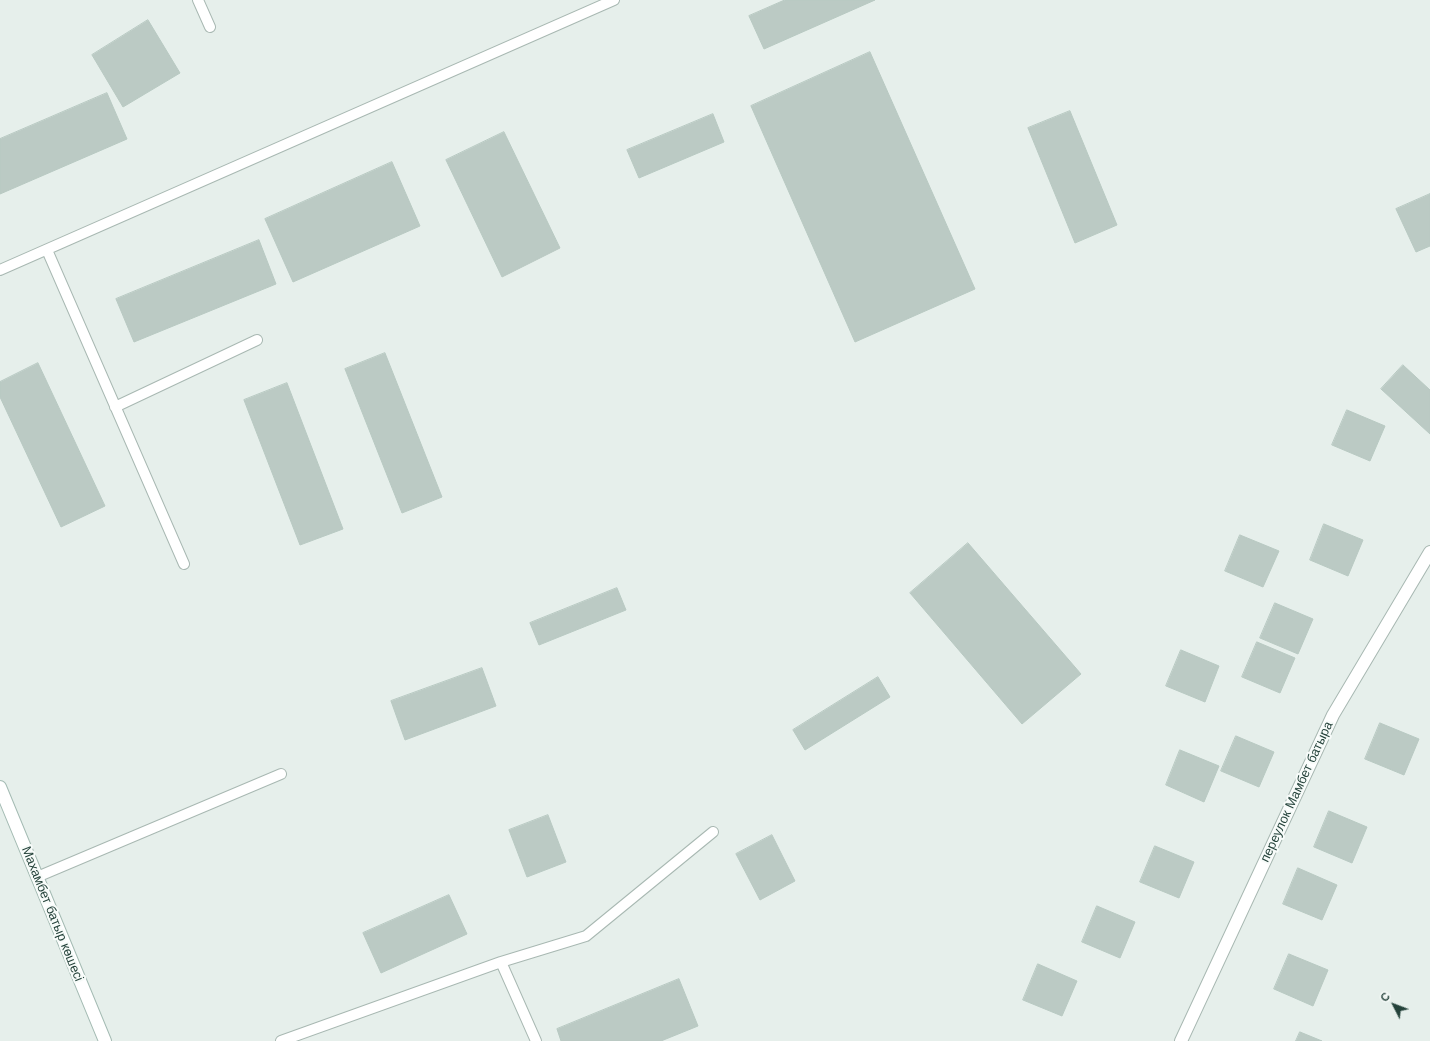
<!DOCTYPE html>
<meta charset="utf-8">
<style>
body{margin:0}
#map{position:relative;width:1430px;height:1041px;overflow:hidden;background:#e6efeb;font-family:Arial,sans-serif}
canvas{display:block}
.north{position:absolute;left:1374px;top:985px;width:40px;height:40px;-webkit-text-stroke:3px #f7fbf9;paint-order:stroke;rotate:312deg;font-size:11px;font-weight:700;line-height:16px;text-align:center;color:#24423a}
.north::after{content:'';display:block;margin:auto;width:14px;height:18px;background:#24423a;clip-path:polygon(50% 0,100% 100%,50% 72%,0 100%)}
</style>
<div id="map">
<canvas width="1430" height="1041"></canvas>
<div class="north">С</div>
</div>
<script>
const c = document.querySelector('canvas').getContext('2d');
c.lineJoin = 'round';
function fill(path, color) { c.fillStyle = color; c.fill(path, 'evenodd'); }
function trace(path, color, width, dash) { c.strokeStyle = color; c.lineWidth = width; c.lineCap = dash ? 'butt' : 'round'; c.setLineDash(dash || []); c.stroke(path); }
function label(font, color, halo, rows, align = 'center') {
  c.font = font + ' Arial,sans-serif'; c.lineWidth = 4; c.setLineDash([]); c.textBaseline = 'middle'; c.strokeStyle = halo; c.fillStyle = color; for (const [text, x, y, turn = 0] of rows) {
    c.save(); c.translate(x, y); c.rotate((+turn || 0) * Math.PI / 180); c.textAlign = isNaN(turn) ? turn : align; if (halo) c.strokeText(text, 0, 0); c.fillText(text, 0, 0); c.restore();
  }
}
const building = new Path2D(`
 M785,0H875L764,49L749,16Z
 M148,20L180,73L123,107L92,55Z
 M870,52L975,289L855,342L751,106Z
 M107,93L127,139L0,194V139Z
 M1070,111L1117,225L1075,243L1028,128Z
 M713,114L724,142L639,178L627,150Z
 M504,132L560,248L502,277L446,160Z
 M392,162L420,226L293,282L265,219Z
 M1430,194V246L1416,252L1396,209Z
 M259,240L276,284L134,342L116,299Z
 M385,353L442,497L402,513L345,369Z
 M38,363L105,506L61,527L0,397V382Z
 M1403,365L1430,390V434L1381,389Z
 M287,383L343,529L300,545L244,400Z
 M1347,410L1385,426L1370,461L1332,445Z
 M1324,524L1363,540L1348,576L1310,560Z
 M1240,535L1279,551L1263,587L1225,571Z
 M968,543L1081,674L1022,724L910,593Z
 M617,588L626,610L539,645L530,623Z
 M1275,603L1313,619L1298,654L1260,638Z
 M1257,642L1295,658L1280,693L1242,677Z
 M1181,650L1219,666L1205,702L1166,686Z
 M482,668L496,706L405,740L391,701Z
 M878,677L890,697L805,750L793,730Z
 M1380,723L1419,739L1404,775L1365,759Z
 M1236,736L1274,752L1259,787L1221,771Z
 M1180,750L1219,766L1204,802L1166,785Z
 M1329,811L1367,827L1352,863L1314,847Z
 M548,815L566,862L527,877L509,830Z
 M772,835L795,881L760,900L736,854Z
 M1155,846L1194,862L1179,898L1140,882Z
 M1298,868L1337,885L1322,920L1283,904Z
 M449,895L467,934L381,973L363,933Z
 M1097,906L1135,922L1120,958L1082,942Z
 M1289,954L1328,970L1313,1006L1274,989Z
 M1038,964L1077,981L1062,1016L1023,1000Z
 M679,979L698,1026L661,1041H561L557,1029Z
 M1300,1032L1322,1041H1296Z`);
const lane = new Path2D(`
 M198,0L210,27
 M47,250L184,564
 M0,270L614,0
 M115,407L257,340
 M37,877L281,774
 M501,962L536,1041
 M281,1041L501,962L586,936L713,832`);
const street = new Path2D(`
 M1181,1041L1333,715L1430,552`);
const secondary = new Path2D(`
 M0,787L105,1041`);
const streetNames = [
 ["переулок Мамбет батыра",1297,792,-65],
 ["Махамбет батыр көшесі",52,914,68]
];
fill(building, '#bbcac4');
trace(building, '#b8c9c2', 1);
trace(lane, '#a8b8b2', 12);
trace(street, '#a8b8b2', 14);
trace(secondary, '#a4bbb3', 14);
trace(lane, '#fff', 10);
trace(street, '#fff', 12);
trace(secondary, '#fff', 12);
label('13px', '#24423a', '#f7fbf9', streetNames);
</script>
